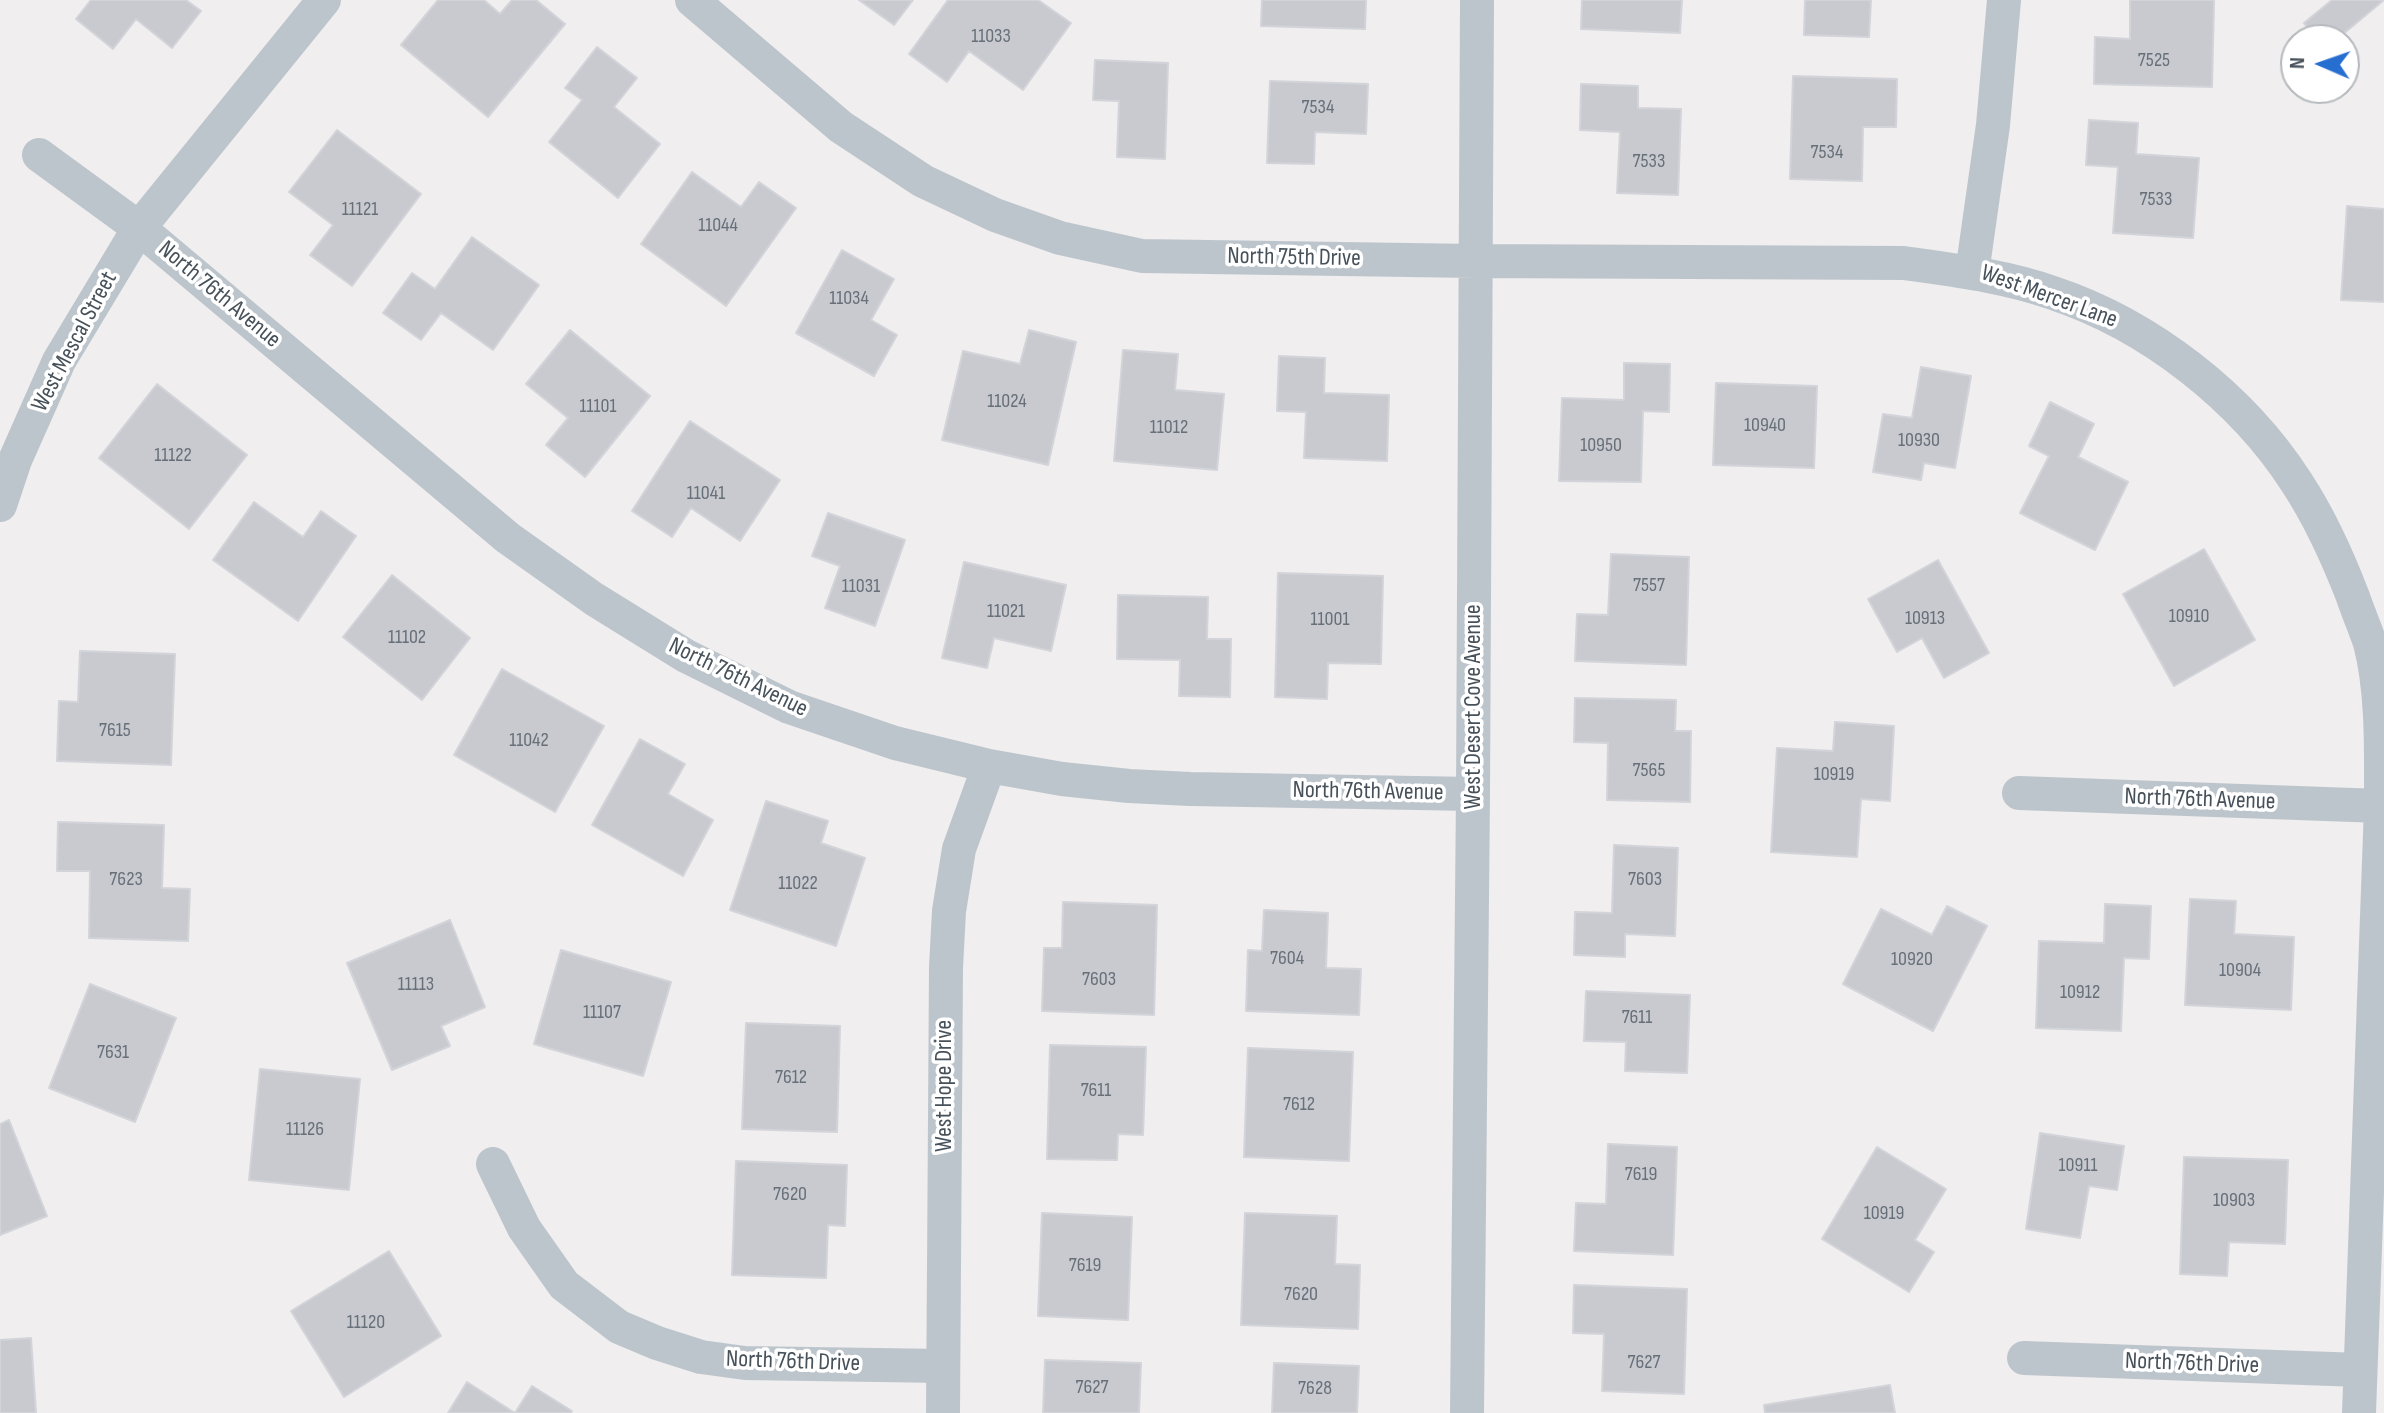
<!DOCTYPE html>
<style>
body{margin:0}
#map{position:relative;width:2384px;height:1413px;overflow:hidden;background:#f0eeee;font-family:"Sofia Sans Condensed",sans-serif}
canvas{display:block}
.north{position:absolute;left:2280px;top:24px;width:80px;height:80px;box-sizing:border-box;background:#fff;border:2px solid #b5b9bd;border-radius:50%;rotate:272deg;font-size:22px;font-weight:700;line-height:32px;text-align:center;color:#47515a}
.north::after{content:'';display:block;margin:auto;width:28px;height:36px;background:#276ed1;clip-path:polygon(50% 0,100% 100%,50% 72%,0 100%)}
</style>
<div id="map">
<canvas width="2384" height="1413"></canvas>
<div class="north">N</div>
</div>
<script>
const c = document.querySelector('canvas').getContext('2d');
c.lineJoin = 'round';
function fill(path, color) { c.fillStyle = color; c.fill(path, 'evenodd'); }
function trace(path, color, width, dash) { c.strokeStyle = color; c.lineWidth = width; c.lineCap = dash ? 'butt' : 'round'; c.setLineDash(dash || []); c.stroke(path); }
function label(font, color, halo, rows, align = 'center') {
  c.font = font + ' "Sofia Sans Condensed",sans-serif'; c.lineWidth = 7; c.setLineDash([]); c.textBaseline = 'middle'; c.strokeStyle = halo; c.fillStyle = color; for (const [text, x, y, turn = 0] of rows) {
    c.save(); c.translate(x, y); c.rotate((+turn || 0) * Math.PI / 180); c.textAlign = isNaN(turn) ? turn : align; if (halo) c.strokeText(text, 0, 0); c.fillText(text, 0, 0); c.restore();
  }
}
const building = new Path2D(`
 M91,0H186L201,11L172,48L136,19L113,49L76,19Z
 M438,0H484L500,14L512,0H536L565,24L488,117L401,45Z
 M859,0H913L894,25Z
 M948,0H1038L1071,23L1023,90L969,51L947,82L909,54Z
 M1262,0H1366L1365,29L1261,26Z
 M1582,0H1682L1680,33L1581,29Z
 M1805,0H1871L1869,37L1804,35Z
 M2130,0H2214L2212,87L2094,84L2095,37L2130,39Z
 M2332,0H2384L2336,40H2319L2304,23Z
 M597,47L637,78L614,107L660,144L618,198L549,142L582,100L565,88Z
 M1095,60L1168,63L1165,159L1117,157L1119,101L1093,100Z
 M1793,76L1897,79L1896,127H1863L1862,181L1790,179Z
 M1270,81L1368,84L1366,134L1315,132L1314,164L1267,163Z
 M1581,84L1638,86V108L1681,109L1678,195L1617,193L1620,132L1580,130Z
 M2089,120L2138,123L2136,154L2199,158L2193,238L2113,233L2118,167L2086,165Z
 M337,130L421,194L352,286L310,255L333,225L289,192Z
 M692,172L741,207L759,182L796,208L726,306L641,244Z
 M2347,206L2384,209V302L2341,300Z
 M472,237L539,285L493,350L441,313L421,340L383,313L412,273L435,289Z
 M842,250L894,279L871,320L897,335L874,376L796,333Z
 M570,330L650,396L585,477L546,445L568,418L526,384Z
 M1029,330L1076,342L1048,465L942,440L963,351L1020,364Z
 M1123,350L1178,354L1175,390L1224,394L1217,470L1114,461Z
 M1279,356L1325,358L1324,393L1389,395L1387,461L1304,458L1306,412L1277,411Z
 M1624,363L1670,364L1669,412L1643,411L1641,482L1559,481L1562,398L1624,400Z
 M1921,367L1971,376L1955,468L1924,463L1921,480L1873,472L1883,414L1912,418Z
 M1716,383L1817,386L1814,468L1713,465Z
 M157,384L247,455L189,529L99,458Z
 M2050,402L2094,424L2078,457L2128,482L2095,550L2020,513L2049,456L2029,446Z
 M690,421L780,480L740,541L691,508L672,537L632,511Z
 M254,502L303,537L321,511L356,536L298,621L213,560Z
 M828,513L905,540L875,626L825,608L840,566L812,556Z
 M2204,549L2255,640L2174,686L2123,594Z
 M1611,554L1689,557L1686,665L1575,661L1577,614L1608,615Z
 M1938,560L1989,653L1944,678L1922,638L1897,652L1868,599Z
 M964,562L1066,585L1051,651L994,638L987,668L942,658Z
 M1278,573L1383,576L1381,664L1328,663L1327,699L1275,697Z
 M392,575L470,638L422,700L343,637Z
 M1118,595L1208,597L1207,639H1231L1230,697L1179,696L1180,660L1117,659Z
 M80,651L175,654L171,765L57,761L59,701L78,702Z
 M502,669L604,726L555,812L454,755Z
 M1575,698L1676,700L1675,731H1691L1690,802L1607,800L1608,743L1574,742Z
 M1835,722L1894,726L1890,801L1861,799L1857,857L1771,852L1777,748L1833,751Z
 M640,739L685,764L668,794L713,820L683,876L592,825Z
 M766,801L828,821L821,843L865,858L836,946L730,910Z
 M58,822L164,825L162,888L190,889L188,941L89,938L90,871H57Z
 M1614,845L1678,848L1675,936L1625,934V957L1574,955L1575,912L1612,913Z
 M2190,899L2236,901L2234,934L2294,937L2291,1010L2185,1005Z
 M1063,902L1157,905L1154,1015L1042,1011L1044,948H1062Z
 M2105,904L2151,906L2149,959L2124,958L2121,1031L2036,1028L2039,941L2104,943Z
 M1947,906L1987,926L1933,1031L1843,984L1881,909L1932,935Z
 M1264,910L1328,913L1326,968L1361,969L1359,1015L1246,1011L1248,950L1262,951Z
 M450,920L485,1007L441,1026L450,1046L392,1070L347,963Z
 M561,950L671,982L643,1076L534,1044Z
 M90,984L176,1018L135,1122L49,1088Z
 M1586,991L1690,995L1687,1073L1625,1071L1626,1042L1584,1041Z
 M746,1023L840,1026L837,1132L742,1129Z
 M1050,1045L1146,1047L1143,1135L1118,1134L1117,1160L1047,1159Z
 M1248,1048L1353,1052L1349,1161L1244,1157Z
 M260,1069L360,1079L349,1190L249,1180Z
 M9,1120L47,1216L0,1235V1124Z
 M2040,1133L2124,1146L2117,1190L2089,1186L2080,1238L2026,1229Z
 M1608,1144L1677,1147L1673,1255L1574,1251L1576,1203L1606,1204Z
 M1877,1147L1946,1189L1915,1240L1934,1252L1909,1292L1822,1239Z
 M2184,1157L2288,1160L2285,1244L2229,1242L2227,1276L2180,1274Z
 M736,1161L847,1165L845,1226L828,1225L826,1278L732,1275Z
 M1042,1213L1132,1217L1128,1320L1038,1316Z
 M1245,1213L1337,1216L1335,1264L1360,1265L1358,1329L1241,1325Z
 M389,1251L441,1336L344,1397L291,1311Z
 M1574,1285L1687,1289L1684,1394L1602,1391L1604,1334L1573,1333Z
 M31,1338L36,1413H0V1340Z
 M1045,1360L1141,1363L1139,1413H1043Z
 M1274,1363L1359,1366L1357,1413H1272Z
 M467,1382L515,1413L532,1386L572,1411L571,1413H448Z
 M1890,1385L1895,1413H1765L1764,1405Z`);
const minor = new Path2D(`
 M692,0L841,127L923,181L995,215L1060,238L1142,256L1475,261L1904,263C1953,270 2005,276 2053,293C2149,325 2242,397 2297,483C2320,518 2338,558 2353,597C2358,612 2365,628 2370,643C2383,693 2381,754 2381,806L2359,1413
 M39,155L139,228L508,538L594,599L686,656L789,707L895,743L989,766L1062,779L1129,786L1190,789L1473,794
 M1972,273L1993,125L2004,0
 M0,505L15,460L59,361L139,228L324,0
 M2019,793L2381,806
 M493,1164L524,1228L564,1285L619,1327L657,1343L701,1357L745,1363L943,1366
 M2024,1358L2360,1370
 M943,1413L946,967L949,911L959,849L989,766
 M1467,1413L1473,794L1477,0`);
const numberNames = [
 ["11033",991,37],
 ["7525",2154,61],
 ["7534",1318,108],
 ["7534",1827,153],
 ["7533",1649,162],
 ["7533",2156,200],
 ["11121",360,210],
 ["11044",718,226],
 ["11034",849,299],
 ["11024",1007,402],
 ["11101",598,407],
 ["10940",1765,426],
 ["11012",1169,428],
 ["10930",1919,441],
 ["10950",1601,446],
 ["11122",173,456],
 ["11041",706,494],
 ["7557",1649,586],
 ["11031",861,587],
 ["11021",1006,612],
 ["10910",2189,617],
 ["10913",1925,619],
 ["11001",1330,620],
 ["11102",407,638],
 ["7615",115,731],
 ["11042",529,741],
 ["7565",1649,771],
 ["10919",1834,775],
 ["7623",126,880],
 ["7603",1645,880],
 ["11022",798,884],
 ["7604",1287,959],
 ["10920",1912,960],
 ["10904",2240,971],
 ["7603",1099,980],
 ["11113",416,985],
 ["10912",2080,993],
 ["11107",602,1013],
 ["7611",1637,1018],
 ["7631",113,1053],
 ["7612",791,1078],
 ["7611",1096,1091],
 ["7612",1299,1105],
 ["11126",305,1130],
 ["10911",2078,1166],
 ["7619",1641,1175],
 ["7620",790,1195],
 ["10903",2234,1201],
 ["10919",1884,1214],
 ["7619",1085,1266],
 ["7620",1301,1295],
 ["11120",366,1323],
 ["7627",1644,1363],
 ["7627",1092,1388],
 ["7628",1315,1389]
];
const streetNames = [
 ["North 75th Drive",1294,258,1],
 ["North 76th Avenue",219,295,40],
 ["West Mercer Lane",2049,297,20],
 ["West Mescal Street",75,342,-62],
 ["North 76th Avenue",738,678,26],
 ["West Desert Cove Avenue",1474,707,-90],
 ["North 76th Avenue",1368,792,1],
 ["North 76th Avenue",2200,800,2],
 ["West Hope Drive",945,1086,-90],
 ["North 76th Drive",793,1362,2],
 ["North 76th Drive",2192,1364,2]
];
fill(building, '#c8cad0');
trace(building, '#d2d4d9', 2);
trace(minor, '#bdc5cc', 34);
label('20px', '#676f78', null, numberNames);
label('24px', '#47515a', '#fff', streetNames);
</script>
